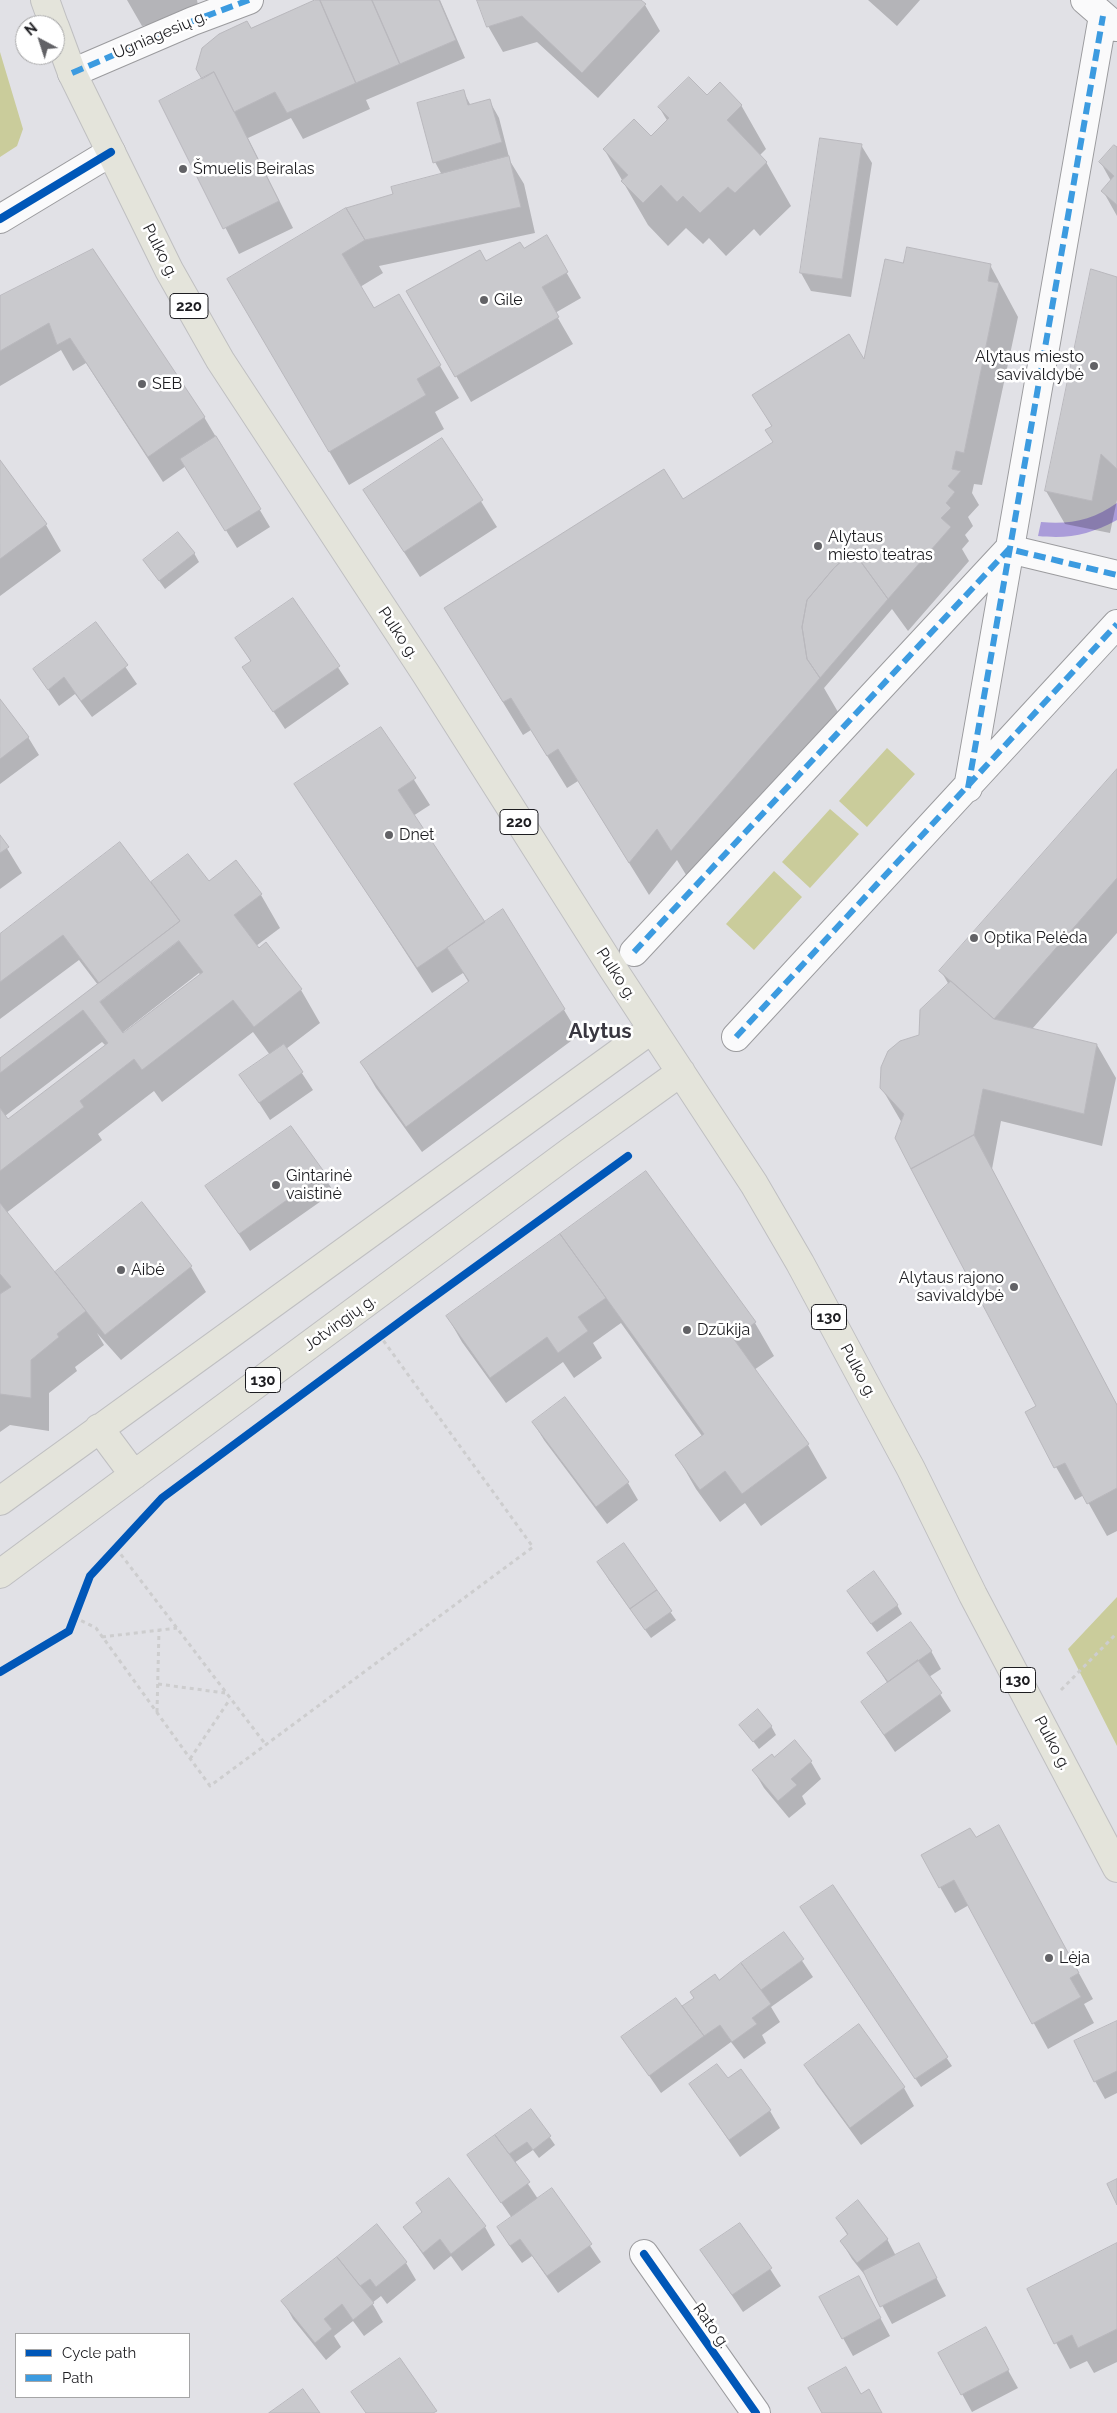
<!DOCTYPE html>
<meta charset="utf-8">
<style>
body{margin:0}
#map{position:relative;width:1117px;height:2413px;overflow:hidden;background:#e1e1e6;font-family:Raleway,sans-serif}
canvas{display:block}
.legend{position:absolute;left:15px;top:2333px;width:175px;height:65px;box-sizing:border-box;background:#fff;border:1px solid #a5a5a6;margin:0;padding:6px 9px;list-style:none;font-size:15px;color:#1d1d21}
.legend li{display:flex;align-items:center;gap:10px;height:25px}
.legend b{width:25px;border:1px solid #a5a5a6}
.north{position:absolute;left:15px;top:15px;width:50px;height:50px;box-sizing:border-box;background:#fff;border:1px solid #a5a5a6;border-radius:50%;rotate:320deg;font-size:14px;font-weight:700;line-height:20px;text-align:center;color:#1d1d21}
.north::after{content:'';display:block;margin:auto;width:18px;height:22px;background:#626266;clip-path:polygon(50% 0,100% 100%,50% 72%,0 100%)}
</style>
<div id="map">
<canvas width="1117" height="2413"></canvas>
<ul class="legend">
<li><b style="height:6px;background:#0057b8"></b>Cycle path</li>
<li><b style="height:6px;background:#3c9be0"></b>Path</li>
</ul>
<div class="north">N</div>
</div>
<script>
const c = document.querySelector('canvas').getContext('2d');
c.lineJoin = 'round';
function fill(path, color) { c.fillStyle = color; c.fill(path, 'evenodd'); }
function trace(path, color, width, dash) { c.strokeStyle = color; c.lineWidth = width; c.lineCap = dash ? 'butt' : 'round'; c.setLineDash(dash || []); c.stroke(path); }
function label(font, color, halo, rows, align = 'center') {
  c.font = font + ' Raleway,sans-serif'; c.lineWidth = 5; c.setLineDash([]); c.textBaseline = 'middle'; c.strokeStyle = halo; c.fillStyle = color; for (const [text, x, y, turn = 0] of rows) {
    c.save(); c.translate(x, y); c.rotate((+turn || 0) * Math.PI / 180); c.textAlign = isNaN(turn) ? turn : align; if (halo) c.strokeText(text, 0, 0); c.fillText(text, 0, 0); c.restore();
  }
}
const green = new Path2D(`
 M0,52L23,129L17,146L0,157Z
 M887,748L915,774L867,827L839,801Z
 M830,809L859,834L810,888L782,862Z
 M774,871L802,897L754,950L726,924Z
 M1117,1597V1746L1068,1649Z`);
const water = new Path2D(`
 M1117,503V520C1089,535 1069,539 1038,536L1041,522C1069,525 1093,520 1117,503Z`);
const shadow = new Path2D(`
 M127,0H197L200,16L142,26Z
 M319,0H440L465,58L366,100L370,109L303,139L291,118L248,138L293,228L239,254L160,101L204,79L251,30Z
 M478,0H639L645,5L660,31L598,98L537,42L503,52L488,26Z
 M868,0H920L897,26Z
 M463,91L471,106L489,100L499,118L510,161L524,184L535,233L379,266L383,273L360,287L374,310L440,366L459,398L435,412L444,429L349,485L247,312L394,195L442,175L435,162Z
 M707,97L741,105L766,149L760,155L766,162L791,206L760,236L754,229L726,256L709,238L703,244L686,228L668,246L648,225L604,149L651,138L668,122L659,107Z
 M861,145L872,163L851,297L811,291L801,273Z
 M1117,149V216L1103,191L1111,181L1101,163Z
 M546,237L581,298L555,313L573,344L471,402L408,292L524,250Z
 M92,250L204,417L270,527L237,548L186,466L163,482L86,363L73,371L61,350L0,386V297Z
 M904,264L990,265L1018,317L982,485L974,484L972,493L979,505L968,517L973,526L965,535L969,541L962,549L969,561L908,631L892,609L824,688L838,712L691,883L677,860L649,895L578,781L567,788L531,730L523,735L445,608L682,501L774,443L772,427L754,395L865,362Z
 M1117,278V500L1110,533L1065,524L1046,491Z
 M442,439L497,527L420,577L364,490Z
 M0,462L46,525L61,551L0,596Z
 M194,553L199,562L165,589L144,560Z
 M293,600L349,684L285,729L244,667L251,662L237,638Z
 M96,624L137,684L92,717L75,694L59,706L34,669Z
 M0,700L28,737L39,755L0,784Z
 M381,728L430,805L413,816L485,924L564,1010L579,1035L422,1152L376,1088L361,1062L469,983L463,973L432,993L296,784Z
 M1117,771V933L1032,1029L1097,1045L1116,1078L1102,1146L1001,1121L992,1169L1117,1405V1531L1107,1536L1084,1495L1075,1500L1056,1467L1038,1406L902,1123L881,1087L920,1036L949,985L941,971Z
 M0,837L22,873L0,889Z
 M236,862L261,895L280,928L256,946L259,950L266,944L301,990L320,1023L286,1049L313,1090L270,1120L241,1075L270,1055L253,1032L162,1102L154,1091L98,1134L102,1140L6,1213L58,1278L142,1204L191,1267L206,1292L121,1360L97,1333L104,1345L75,1367L77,1371L49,1393V1431L10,1425L0,1432V1060L98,985L79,960L0,1019V936L155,887L209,883ZM199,973L201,976L123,1035L122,1033ZM102,1042L106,1046L8,1121L5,1116Z
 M291,1127L334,1192L250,1251L207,1186Z
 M646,1173L755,1323L774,1356L754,1370L808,1445L827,1478L761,1526L745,1503L720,1522L696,1489L677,1456L702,1436L621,1323L593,1343L602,1358L574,1378L563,1362L506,1403L462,1342L447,1316Z
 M565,1399L628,1483L638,1500L607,1524L544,1440L533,1422Z
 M623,1545L676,1620L651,1638L609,1580L599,1563Z
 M853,1599L897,1605L902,1614L877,1632Z
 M931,1651L941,1669L929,1677L951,1711L895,1752L862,1703L888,1684L869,1654Z
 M741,1725L771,1726L776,1735L759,1749Z
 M794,1742L811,1762L821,1779L802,1796L806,1804L789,1818L764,1788L754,1771L774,1759Z
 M975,1839L1013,1852L1093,1999L1084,2004L1094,2023L1048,2049L969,1905L955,1913L922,1856Z
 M833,1887L952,2066L921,2087L807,1916Z
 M784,1934L813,1977L771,2007L780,2022L762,2035L766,2043L744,2059L731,2042L661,2093L623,2038L682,2008Z
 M1117,2022V2093L1105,2099L1095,2081Z
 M859,2026L904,2088L914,2106L861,2145L816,2083L806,2065Z
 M727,2080L770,2111L780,2128L740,2157L690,2084Z
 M531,2110L555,2145L539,2158L533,2150L514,2163L538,2199L552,2190L601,2262L558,2293L532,2256L522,2263L509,2245L499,2228L512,2218L468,2155Z
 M449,2180L485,2227L495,2245L462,2271L451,2256L434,2270L404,2228L423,2214Z
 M837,2218L887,2239L896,2256L928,2262L946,2296L892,2324L868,2279L852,2259L841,2241L848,2236Z
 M1117,2244V2362L1094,2373L1087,2361L1070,2369L1028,2290Z
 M702,2251L770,2269L781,2286L743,2312Z
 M406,2263L416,2280L387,2304L381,2296L372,2303L383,2322L364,2336L353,2321L334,2336L341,2347L326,2360L293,2319L283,2301Z
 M868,2295L890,2336L853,2356L843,2338Z
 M995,2347L1018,2388L972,2412L940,2354Z`);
const building = new Path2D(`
 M315,0H320L356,83L287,113L275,92L234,112L214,72L202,79L196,69L202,48L219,34L247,21L251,28Z
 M320,0H372L400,64L356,83Z
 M372,0H439L456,40L400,64Z
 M477,0H641L646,4L582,73L522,16L487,27Z
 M214,72L279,201L223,229L159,101Z
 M689,77L707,95L720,82L742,105L727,120L767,162L735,193L728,187L700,213L683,196L677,202L661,185L643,203L621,181L628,175L603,149L634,119L651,136L669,118L658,107Z
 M464,90L468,105L490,99L502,142L433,163L417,103Z
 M820,138L862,144L842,279L800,273Z
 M1114,145L1117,147V205L1101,191L1114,176L1099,162Z
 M509,156L521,207L365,240L346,208L393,194L391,187Z
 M346,208L365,240L342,254L374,308L399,294L441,365L417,379L426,395L329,452L227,279Z
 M547,235L568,272L542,287L559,317L455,377L406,291L480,250L486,261L520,242L524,248Z
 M907,247L991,264L988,281L999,283L964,453L956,451L952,469L961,471L948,486L955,492L946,503L951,508L941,518L951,527L888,599L853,551L834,568L807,600L802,627L807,659L820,678L671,851L657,829L629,863L558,749L547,756L511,698L503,702L444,608L664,469L683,499L773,442L765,430L772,426L752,395L849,334L864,359L885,259L903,263Z
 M93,249L205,417L148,457L70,338L57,345L49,323L0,351V296Z
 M1091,269L1117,277V469L1101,454L1092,501L1045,491Z
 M216,436L261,509L225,531L180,459Z
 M442,438L483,500L404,552L363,490Z
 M0,460L47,524L0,559Z
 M178,532L195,553L159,581L143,560Z
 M853,551L888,599L820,678L807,659L802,627L807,600L834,568Z
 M293,598L340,666L273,712L242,667L251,661L235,638Z
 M96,622L128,665L81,701L64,677L48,690L33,669Z
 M0,699L29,737L0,759Z
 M381,727L416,778L398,790L485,922L417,968L294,784Z
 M1117,769V878L994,1019L939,971Z
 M0,835L9,847L0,853Z
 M120,842L180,921L99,983L63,935L0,982V934Z
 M188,854L209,881L236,860L262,894L234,915L259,948L266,942L302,989L254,1027L233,1000L142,1070L134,1059L80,1101L84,1107L0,1171V1108L8,1119L108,1043L83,1010L0,1073V1058L180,921L151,882ZM179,941L203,972L123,1033L100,1002Z
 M503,909L565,1009L406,1127L360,1062L469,981L447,948Z
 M951,981L994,1019L1097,1044L1084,1114L983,1089L974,1135L911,1169L895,1138L904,1114L880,1088L881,1067L888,1051L900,1041L919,1035L920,1010Z
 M284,1044L303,1072L259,1103L239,1075Z
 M291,1126L325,1173L239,1234L205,1186Z
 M974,1135L1117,1405V1488L1087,1504L1065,1463L1054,1468L1025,1412L1036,1406L911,1169Z
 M646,1171L756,1322L733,1338L809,1444L742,1494L725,1471L700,1490L675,1455L704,1434L560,1234Z
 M142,1202L192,1266L105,1335L55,1272Z
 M0,1203L86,1311L57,1334L59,1337L31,1360V1398L0,1394V1294L11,1287L0,1274Z
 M560,1234L606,1298L578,1317L588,1331L558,1353L547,1337L490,1378L446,1316Z
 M565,1397L629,1482L596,1507L532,1422Z
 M624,1543L657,1590L630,1609L597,1562Z
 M874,1571L898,1605L871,1624L847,1591Z
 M657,1590L672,1611L645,1630L630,1609Z
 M911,1622L932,1651L888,1682L867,1653Z
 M918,1660L942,1693L884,1735L861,1702Z
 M758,1709L772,1726L753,1742L739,1725Z
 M795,1740L812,1761L791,1779L797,1785L778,1801L752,1770L772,1754L774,1757Z
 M999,1825L1079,1973L1070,1978L1081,1997L1032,2024L954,1880L939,1888L921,1855L970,1828L976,1837Z
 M833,1885L948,2057L915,2079L800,1907Z
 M784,1932L804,1959L761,1990L741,1963Z
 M741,1963L771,2004L752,2018L757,2024L732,2042L720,2025L704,2036L682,2006L694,1998L690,1992L715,1974L719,1980Z
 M676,1998L704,2036L649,2076L621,2037Z
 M1117,2021V2071L1094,2082L1074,2041Z
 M859,2024L905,2087L850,2128L804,2065Z
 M717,2064L728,2078L741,2069L771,2110L729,2140L689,2084Z
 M531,2109L551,2136L533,2150L527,2142L509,2154L495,2135Z
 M495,2135L530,2182L501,2203L467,2155Z
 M449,2178L486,2226L451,2254L440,2239L423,2253L403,2227L422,2212L416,2203Z
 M1117,2179V2205L1107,2184Z
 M552,2188L592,2244L547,2276L520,2239L510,2246L497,2227Z
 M858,2200L888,2239L857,2263L840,2241L848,2234L836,2218Z
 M740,2223L772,2268L732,2295L700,2250Z
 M377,2224L407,2262L376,2287L370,2279L360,2286L337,2257Z
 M919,2243L937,2278L880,2307L863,2271Z
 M1117,2243V2329L1078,2348L1072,2335L1054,2344L1027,2289Z
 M337,2257L374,2303L353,2320L342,2304L324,2319L332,2329L315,2343L281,2301Z
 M859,2276L881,2318L842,2339L819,2297Z
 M986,2327L1009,2370L961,2395L938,2353Z
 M400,2358L437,2411L433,2413H366L351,2392Z
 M846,2367L861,2394L869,2389L882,2413H822L808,2388Z
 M303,2389L320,2413H269Z`);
const path = new Path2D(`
 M116,1548L266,1745
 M74,1617L96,1628L210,1786L533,1547L380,1336
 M102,1637L177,1628
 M158,1684L225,1693
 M1061,1690L1117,1633
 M157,1712L159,1630
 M190,1759L230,1699`);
const minor = new Path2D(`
 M1085,0L1116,27
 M72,73L193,21L249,0
 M0,219L111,152
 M968,788L1103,16
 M634,952L1009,549L1117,575
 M736,1037L1117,624
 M644,2254L756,2413`);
const major = new Path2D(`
 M45,0L54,25
 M55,27L72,73L169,270L220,360L426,674L613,969L754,1184L800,1263L911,1469L973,1595L1117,1868
 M99,1428L134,1475
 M0,1501L652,1029
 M0,1574L571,1151L681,1072`);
const quiet = new Path2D(`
 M72,73L193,21L249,0
 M968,788L1103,16
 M634,952L1009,549L1117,575
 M736,1037L1117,624`);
const cycleway = new Path2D(`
 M0,219L111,152
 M0,1672L69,1631L90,1576L162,1498L413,1312L628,1156
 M644,2254L756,2413`);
const markers = [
 [183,169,5,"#626266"],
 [484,300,5,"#626266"],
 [1094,366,5,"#626266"],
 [142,384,5,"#626266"],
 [818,546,5,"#626266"],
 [389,835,5,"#626266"],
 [974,938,5,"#626266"],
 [276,1185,5,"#626266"],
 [121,1270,5,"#626266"],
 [1014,1287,5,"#626266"],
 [687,1330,5,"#626266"],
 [1049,1958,5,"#626266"]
];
const shields = [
 [189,306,38],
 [519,822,38],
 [829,1317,35],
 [263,1380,35],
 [1018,1680,35]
];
const shieldNames = [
 ["220",189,306],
 ["220",519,822],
 ["130",829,1317],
 ["130",263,1380],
 ["130",1018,1680]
];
const streetNames = [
 ["Ugniagesių g.",160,35,-23],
 ["Pulko g.",160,251,63],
 ["Pulko g.",398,633,56],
 ["Pulko g.",616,974,57],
 ["Jotvingių g.",340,1323,-36],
 ["Pulko g.",858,1371,62],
 ["Pulko g.",1052,1743,62],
 ["Rato g.",711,2326,55]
];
const poiNames = [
 ["Šmuelis Beiralas",193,169],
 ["Gile",494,300],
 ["Alytaus miesto",1084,357,"right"],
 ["savivaldybė",1084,375,"right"],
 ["SEB",152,384],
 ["Alytaus",828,537],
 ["miesto teatras",828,555],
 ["Dnet",399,835],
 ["Optika Pelėda",984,938],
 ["Gintarinė",286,1176],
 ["vaistinė",286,1194],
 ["Aibė",131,1270],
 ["Alytaus rajono",1004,1278,"right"],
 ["savivaldybė",1004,1296,"right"],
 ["Dzūkija",697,1330],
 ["Lėja",1059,1958]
];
const districtNames = [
 ["Alytus",600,1032]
];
fill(green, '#cacc9b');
fill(water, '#aa9cd9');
fill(shadow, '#0003');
fill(building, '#c9c9cd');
trace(building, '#b9b8bd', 1);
trace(minor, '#9b9b9e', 30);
trace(major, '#bfbfc1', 30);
trace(path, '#cdcdce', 3, [4, 4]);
trace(minor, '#fafafb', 28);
trace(major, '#e4e4db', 28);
trace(quiet, '#3c9be0', 6, [12, 6]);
trace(cycleway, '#0057b8', 8);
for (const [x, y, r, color] of markers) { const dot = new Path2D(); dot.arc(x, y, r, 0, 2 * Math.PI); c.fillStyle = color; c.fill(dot); trace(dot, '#fff', 2); }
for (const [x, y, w] of shields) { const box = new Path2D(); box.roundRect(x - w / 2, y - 12.5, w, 25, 4); c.fillStyle = '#fff'; c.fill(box); trace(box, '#1d1d21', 1); }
label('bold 15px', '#1d1d21', null, shieldNames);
label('16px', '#1d1d21', '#fff', streetNames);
label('16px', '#1d1d21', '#fff', poiNames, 'left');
label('bold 21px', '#393740', '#fff', districtNames);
</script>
